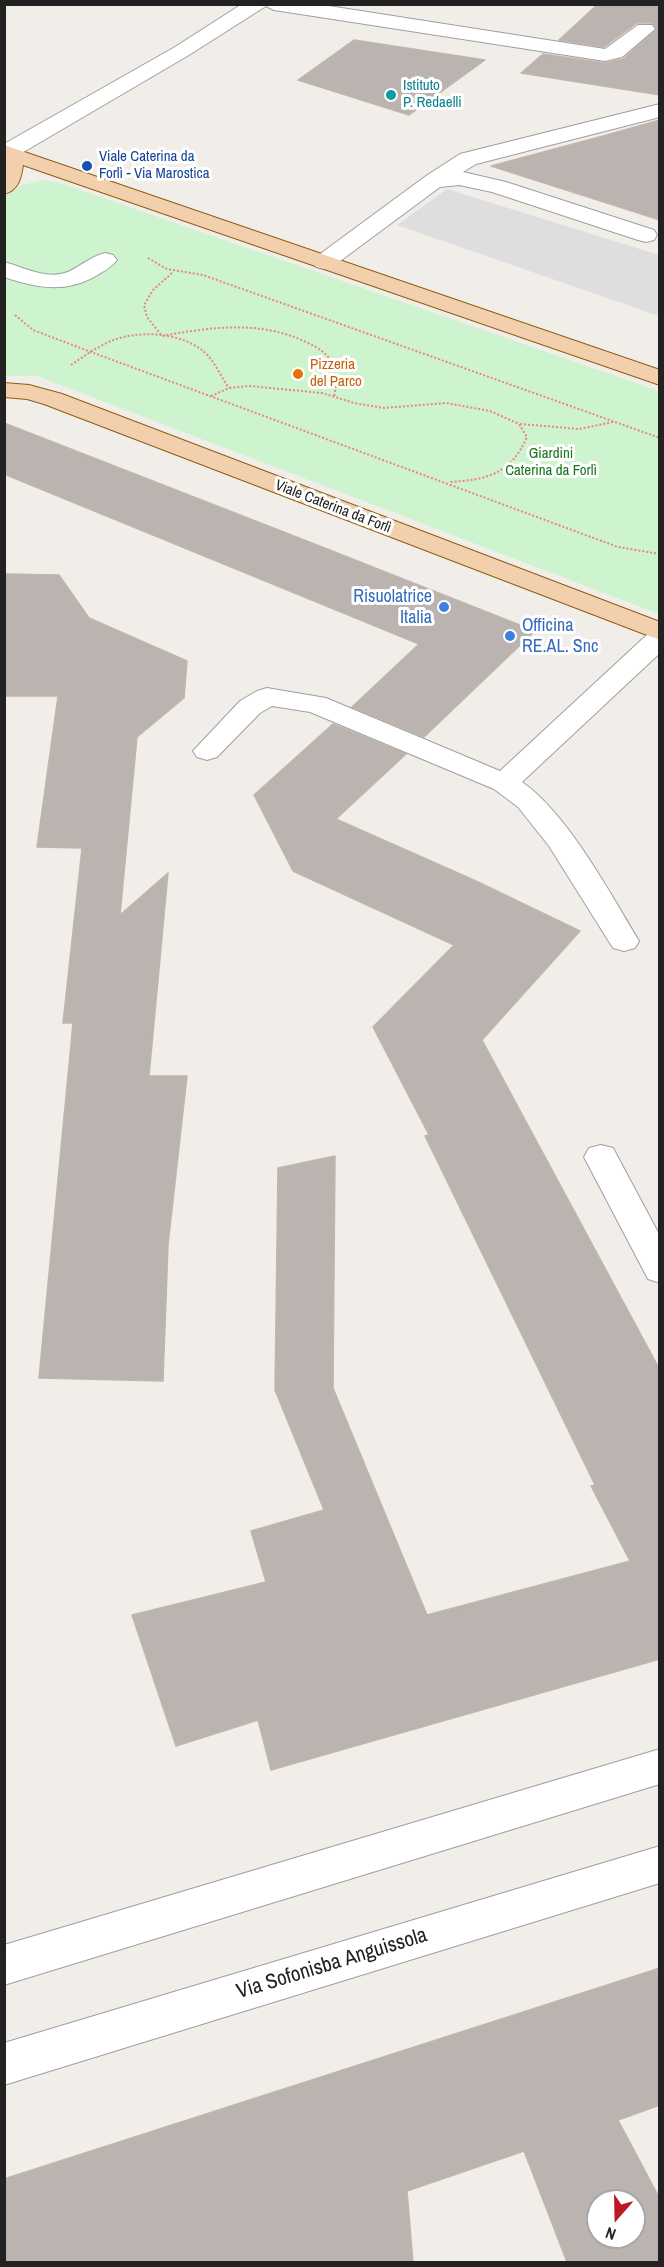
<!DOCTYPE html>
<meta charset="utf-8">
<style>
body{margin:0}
#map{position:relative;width:664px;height:2267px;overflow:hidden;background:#f1eeea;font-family:"Archivo Narrow",sans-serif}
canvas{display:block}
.frame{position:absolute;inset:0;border:6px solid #222;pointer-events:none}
.north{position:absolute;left:586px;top:2189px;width:60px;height:60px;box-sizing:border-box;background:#fff;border:2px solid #a7a7a7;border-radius:50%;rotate:200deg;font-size:16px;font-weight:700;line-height:24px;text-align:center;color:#222}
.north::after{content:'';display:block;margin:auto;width:21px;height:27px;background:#bb1822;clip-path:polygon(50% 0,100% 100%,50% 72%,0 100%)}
</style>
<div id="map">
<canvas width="664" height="2267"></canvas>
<div class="frame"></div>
<div class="north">N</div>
</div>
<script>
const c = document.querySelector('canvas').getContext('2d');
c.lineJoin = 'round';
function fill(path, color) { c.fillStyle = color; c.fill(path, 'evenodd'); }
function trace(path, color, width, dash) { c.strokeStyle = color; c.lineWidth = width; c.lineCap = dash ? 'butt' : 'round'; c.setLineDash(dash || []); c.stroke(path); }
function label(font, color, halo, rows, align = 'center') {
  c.font = font + ' "Archivo Narrow",sans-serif'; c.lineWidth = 6; c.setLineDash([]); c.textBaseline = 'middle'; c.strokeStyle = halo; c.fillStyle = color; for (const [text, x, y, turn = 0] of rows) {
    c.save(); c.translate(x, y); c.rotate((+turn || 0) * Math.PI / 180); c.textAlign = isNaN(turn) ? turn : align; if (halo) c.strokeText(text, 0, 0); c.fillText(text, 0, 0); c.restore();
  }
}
const park = new Path2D(`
 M43,180L57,182L659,391V614L37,376H5V196L22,185Z`);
const parking = new Path2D(`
 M447,189L659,255V316L397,225Z`);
const building = new Path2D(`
 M598,4H660V95L521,73L543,54L605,63L623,59L657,29L652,23H637L604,47L559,40Z
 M354,40L485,60L409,115L298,80Z
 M660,120V220L491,166L603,136Z
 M4,423L317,545L535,631L424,737L352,707L419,644L4,474Z
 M4,574L59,575L89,618L187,661L184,698L137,737L120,915L168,873L149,1076H187L168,1245L163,1381L39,1378L73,1023H63L82,848L37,847L58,696H4Z
 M333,724L406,754L336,819L476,881L580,931L482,1040L660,1370V1659L271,1770L258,1720L176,1746L132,1615L266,1582L251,1531L324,1510L275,1390L278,1168L335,1156L333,1388L427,1615L630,1561L591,1486L595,1485L425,1136L429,1135L373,1027L454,945L293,871L254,795Z
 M660,1968V2105L618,2120L660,2199V2262H567L524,2151L407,2191L413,2262H4V2179ZM598,2201H634V2237H598Z`);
const path = new Path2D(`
 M148,258L167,269L203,275L660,438
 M172,273L153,290L144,305L147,317L162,336C211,327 260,320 306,342C333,354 340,369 334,397
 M15,315L33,330L91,352L618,547L660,554
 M71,365C84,356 97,347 111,341C138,330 178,332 202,350C214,359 220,376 229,388
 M211,396L229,388L249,386L322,393L354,403L384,408L446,403L490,411L519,424L527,437C511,474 487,480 449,482
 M520,424L579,429L613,422`);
const minor = new Path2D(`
 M242,4H316L605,49L638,25H652L655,29L622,57L605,61L274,10L266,6L189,55L15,157L4,158V144L175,47Z
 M660,104V117L476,164L463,172L506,182L654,230L657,235L654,240L646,242L638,240L492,192L459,185L440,187L332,267L324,269L316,267L312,262L316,257L426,176L460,154Z
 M105,253L113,255L117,260C111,268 102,272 94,277C64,293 36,288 4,277V262C26,268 48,281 70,271C82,265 92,256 105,253Z
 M660,630V653L522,782C567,813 610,893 639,941L635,948L624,951L613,948L549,846L518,807L494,789L310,712L272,706L260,713L217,757L207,760L197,757L193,751L240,701L257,691L267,688L326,698L500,771L650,632Z
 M601,1145L613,1148L660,1236V1283L648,1279L584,1157L589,1148Z
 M660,1749V1784L4,1985V1945Z
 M660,1846V1883L4,2085V2043Z`);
const major = new Path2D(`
 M4,145L660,370V385L23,165C21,178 19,190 4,194Z
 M4,383L29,385L62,394L660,622V640L44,404L27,399L4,397Z`);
const markers = [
 [391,95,6,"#0f9aa8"],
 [87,166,6,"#1a4fb4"],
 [298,374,6,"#e8710a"],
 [444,607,6,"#3f7fe0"],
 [510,636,6,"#3f7fe0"]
];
const farCulturenames = [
 ["Istituto",403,86],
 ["P. Redaelli",403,103]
];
const farTransitnames = [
 ["Viale Caterina da",99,157],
 ["Forlì - Via Marostica",99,174]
];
const farFoodnames = [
 ["Pizzeria",310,365],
 ["del Parco",310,382]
];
const farParknames = [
 ["Giardini",551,454],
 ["Caterina da Forlì",551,471]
];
const farStreetnames = [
 ["Viale Caterina da Forlì",333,507,21]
];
const shopNames = [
 ["Risuolatrice",432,597],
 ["Italia",432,618],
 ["Officina",522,626,"left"],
 ["RE.AL. Snc",522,647,"left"]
];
const nearStreetnames = [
 ["Via Sofonisba Anguissola",332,1964,-17]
];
fill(park, '#cdf4ce');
fill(parking, '#dedede');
fill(building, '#bab3af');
trace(building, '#c1b5ad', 1.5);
trace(minor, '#9f9f9f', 2);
trace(major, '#8d5d12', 2);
trace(path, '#eb8581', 2, [2, 2]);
fill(minor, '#fff');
fill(major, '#f2d0ad');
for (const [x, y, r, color] of markers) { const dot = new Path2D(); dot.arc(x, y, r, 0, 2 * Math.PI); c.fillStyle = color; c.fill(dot); trace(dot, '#fff', 2); }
label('15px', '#0d838f', '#fff', farCulturenames, 'left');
label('15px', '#164399', '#fff', farTransitnames, 'left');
label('15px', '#c56008', '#fff', farFoodnames, 'left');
label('15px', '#19761c', '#fff', farParknames);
label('15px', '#222', '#fff', farStreetnames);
label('18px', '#366cbe', '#fff', shopNames, 'right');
label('21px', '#222', '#fff', nearStreetnames);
</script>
